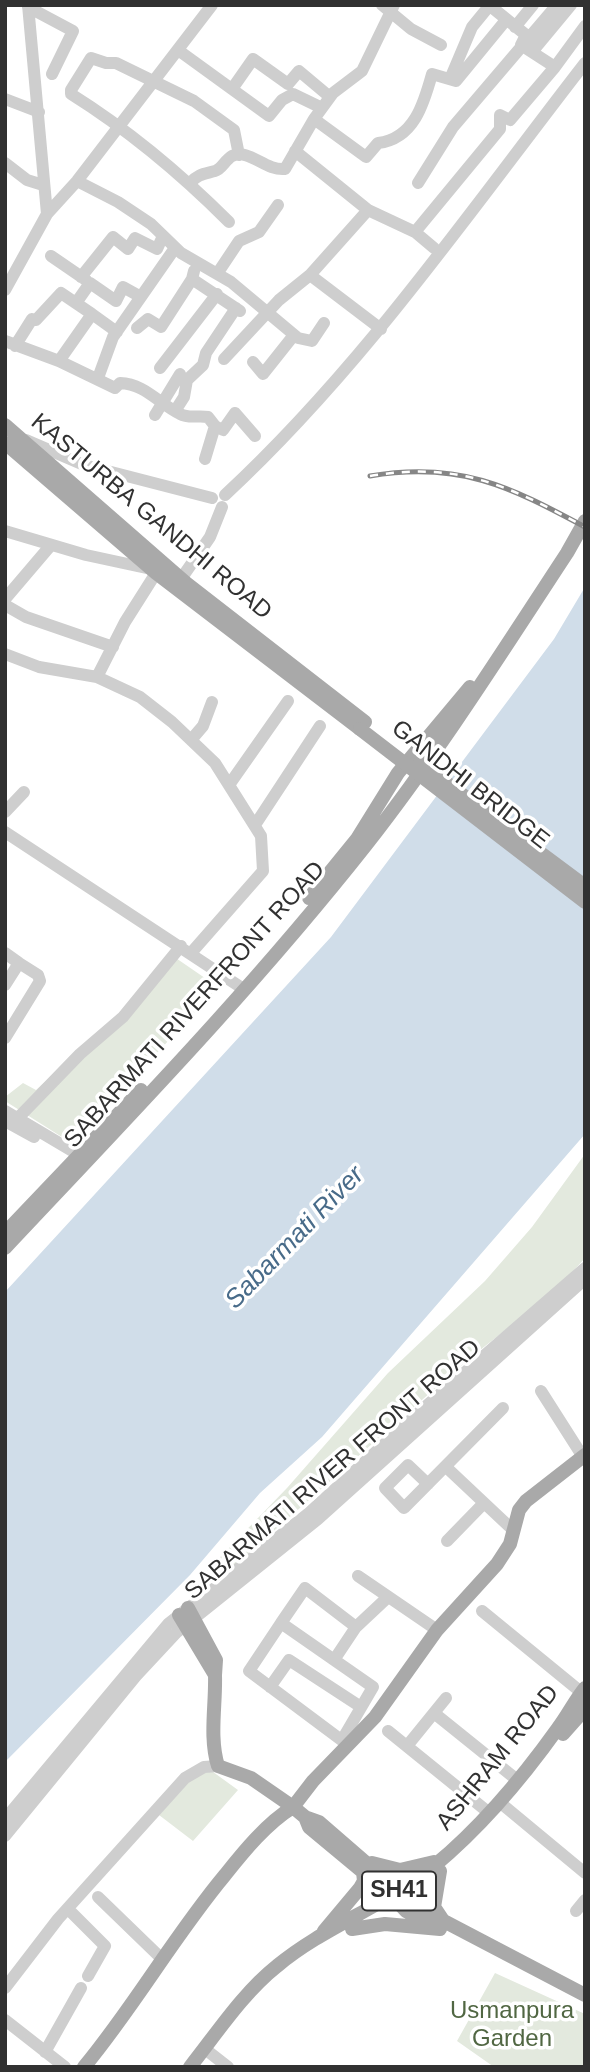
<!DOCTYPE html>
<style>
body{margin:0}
#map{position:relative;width:590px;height:2072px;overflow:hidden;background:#fff;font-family:Helvetica,sans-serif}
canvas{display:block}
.frame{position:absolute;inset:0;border:7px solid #313131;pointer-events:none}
</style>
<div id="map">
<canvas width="590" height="2072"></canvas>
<div class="frame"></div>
</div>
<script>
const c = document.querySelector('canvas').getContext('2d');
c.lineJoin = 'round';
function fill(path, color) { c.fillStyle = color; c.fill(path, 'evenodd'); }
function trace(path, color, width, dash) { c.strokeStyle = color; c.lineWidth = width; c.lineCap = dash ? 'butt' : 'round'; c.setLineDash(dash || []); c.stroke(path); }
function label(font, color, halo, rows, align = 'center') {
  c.font = font + ' Helvetica,sans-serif'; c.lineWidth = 7; c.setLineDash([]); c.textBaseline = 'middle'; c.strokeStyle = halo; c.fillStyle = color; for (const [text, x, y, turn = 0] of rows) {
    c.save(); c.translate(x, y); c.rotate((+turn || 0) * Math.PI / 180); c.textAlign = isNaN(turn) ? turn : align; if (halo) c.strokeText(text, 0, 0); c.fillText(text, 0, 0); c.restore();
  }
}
const green = new Path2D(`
 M170,954L218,987L73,1144L5,1101V1097L23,1083L36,1090L125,1008Z
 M585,1154V1258C546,1302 496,1335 452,1374C369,1445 290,1519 206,1589L198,1580L287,1488L388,1373L485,1281L532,1227Z
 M209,1769L238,1790L193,1841L159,1815L197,1773Z
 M495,1973L585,2014V2067H494L457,2041Z`);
const water = new Path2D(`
 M585,587V1134L322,1437L260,1493L190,1575L5,1762V1292L331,937L554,639Z`);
const minor = new Path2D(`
 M382,5L411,29L441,45
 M489,5L526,35L521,45L555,67L585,26
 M28,7L73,31L52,74
 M515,27L533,5
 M178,50L269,116L282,100L293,94L322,108
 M532,52L571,5
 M450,79L472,27L490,5
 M232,89L253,59L288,84L299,71L330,97
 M5,99L39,112
 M314,119L366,157L378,143C414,139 424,103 432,74L456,81L506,20
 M295,151L368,210L415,232
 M5,163L27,180L43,185
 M77,181L118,202L151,224L181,253L231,282L298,338L312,341L324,323
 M190,183C198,174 204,174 215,171C222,169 225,160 232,156C249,148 265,171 285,169L314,119L333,93L362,71L394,5
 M418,183L453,127L557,5
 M47,214L77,181L212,5
 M229,222C180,173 130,131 71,94V90L91,58L106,63H116L194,101L234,130L239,155
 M434,248L415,232L500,129V115L510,120L555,67
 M51,256L86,280
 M194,271L192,279L240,311
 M217,274L239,241L259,232L278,205
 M310,275L381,329
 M81,277L113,237L128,249L135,238L157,249L163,236
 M5,290L47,214L28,5
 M76,303L90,283L116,301L123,287L141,297
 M137,328L148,319L161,327L192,279
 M5,341L59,361L115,388L120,383C145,384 158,403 180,414C189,419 198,415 208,417L215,426
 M15,346L32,319L36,320L61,293L92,314
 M224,359L279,300L310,275L368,210
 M59,361L92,314L117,332
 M253,362L263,374L294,335
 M160,368L217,294
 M98,378L113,337L175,248
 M175,411L184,397L187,380L203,365L206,353L236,308
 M155,415L180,374
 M26,440L84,465L212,498
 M205,459L215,426L223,430L235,413L255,436
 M225,495C363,367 470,211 585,63
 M5,531L86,555L151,569
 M181,579L210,537L222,507
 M5,599L51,545
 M5,605L26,617L113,647
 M5,654L39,667L97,677L140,697L172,722L215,763L261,836L263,871L191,953
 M97,677L125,622L156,573
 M191,740L203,726L212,702
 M229,785L288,701
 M5,812L24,792
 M255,825L320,726
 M5,832L245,990
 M5,953L19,963L5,985
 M5,1038L40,981L38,975L19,963
 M5,1111L86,1159
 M18,1118L80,1054L123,1017L181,946
 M5,1121L34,1137
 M541,1391L583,1457
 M446,1467L514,1531
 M428,1484L408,1465L385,1488L404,1508L503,1408
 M447,1541L484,1503
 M358,1576L437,1630
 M482,1611L581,1692
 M281,1623L305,1588L356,1627L334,1660
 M356,1627L388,1597
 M270,1687L289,1660L361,1707
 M434,1713L516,1779
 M388,1731L488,1812
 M342,1740L373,1687L281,1623L249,1671L348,1745
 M407,1746L446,1698
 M503,1805L585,1873
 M5,1819L168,1624L309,1513L425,1407L585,1268
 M5,1836L136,1676L177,1632L318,1519L585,1279
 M98,1897L161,1958
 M68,1909L105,1946L88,1976
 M576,1911L585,1900
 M5,1988L58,1919L185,1778L204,1767L218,1766
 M5,2020L65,2067
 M205,2049L228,2067
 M45,2052L81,1988`);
const major = new Path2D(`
 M5,425L186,583L365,722
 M5,443L156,573L360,729
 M309,898L357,839L398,773L470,687
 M5,1233L141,1090
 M5,1248C128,1117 254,987 366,845C439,752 502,652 567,553L585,521
 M585,1455L526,1501L519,1510L510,1544L497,1564L437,1630L375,1717L313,1781L293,1807L305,1817L319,1822L417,1907L585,1995
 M179,1615L215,1675L216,1660L188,1608
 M215,1675C216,1705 209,1737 218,1766L251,1778L293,1807
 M563,1734L585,1709
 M305,1817L309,1827L392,1896L406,1911L425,1921
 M372,1863L400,1870L434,1862
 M440,1871L434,1907L444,1922
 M352,1929L385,1924L440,1929
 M324,1931L360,1888L364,1881L363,1872
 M84,2067C134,2007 174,1936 225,1875C244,1851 267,1823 293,1807
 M190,2067C217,2033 243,1993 277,1966C325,1926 386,1906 434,1866C480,1828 523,1777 558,1728C568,1715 575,1700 585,1688`);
const rail = new Path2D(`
 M370,476C459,461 509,486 585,527`);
const majorBridge = new Path2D(`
 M360,729L585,902
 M420,763L585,886`);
const shields = [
 [399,1891,74]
];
const shieldNames = [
 ["SH41",399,1891]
];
const streetNames = [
 ["KASTURBA GANDHI ROAD",151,517,40],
 ["GANDHI BRIDGE",470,785,38],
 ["SABARMATI RIVERFRONT ROAD",195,1005,-48],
 ["SABARMATI RIVER FRONT ROAD",333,1470,-41],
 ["ASHRAM ROAD",498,1758,-51]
];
const parkNames = [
 ["Usmanpura",512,2011],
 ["Garden",512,2039]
];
const waterNames = [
 ["Sabarmati River",295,1238,-46]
];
fill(green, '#e3e9de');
fill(water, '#d0dde9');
trace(minor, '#cecece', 12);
trace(major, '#a9a9a9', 14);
trace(rail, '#868686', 5);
trace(rail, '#fff', 2.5, [8]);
trace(majorBridge, '#a9a9a9', 14);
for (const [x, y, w] of shields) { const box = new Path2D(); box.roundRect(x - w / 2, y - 19.5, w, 39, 5); c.fillStyle = '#fff'; c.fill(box); trace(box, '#313131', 2); }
label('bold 23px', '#313131', null, shieldNames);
label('24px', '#313131', '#fff', streetNames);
label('24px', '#516743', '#fff', parkNames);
label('italic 26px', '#486b89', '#fff', waterNames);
</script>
